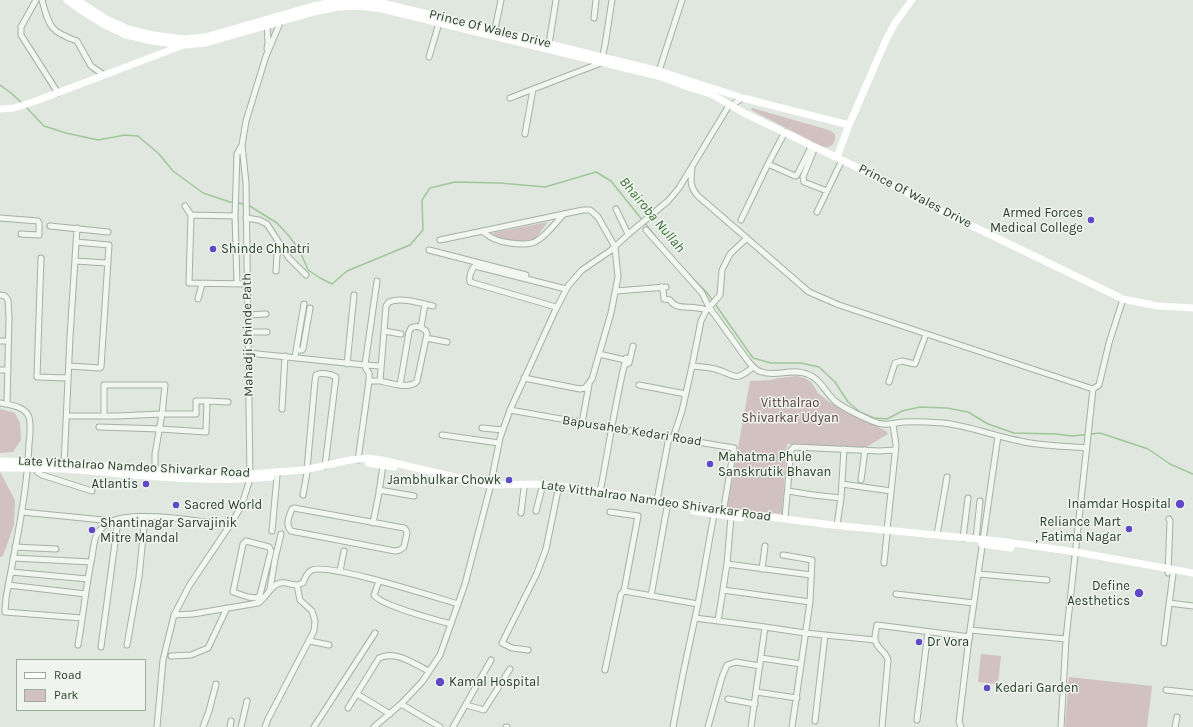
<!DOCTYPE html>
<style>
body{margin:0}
#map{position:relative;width:1193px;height:727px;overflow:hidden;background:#dfe7df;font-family:Karla,sans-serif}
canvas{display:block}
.legend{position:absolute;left:16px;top:659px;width:130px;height:52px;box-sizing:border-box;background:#eff5ee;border:1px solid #a0ab9f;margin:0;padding:5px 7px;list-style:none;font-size:12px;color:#293d29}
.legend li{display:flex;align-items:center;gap:8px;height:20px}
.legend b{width:20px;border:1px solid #a0ab9f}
</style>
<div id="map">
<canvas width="1193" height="727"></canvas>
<ul class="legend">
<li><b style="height:5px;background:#fff"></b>Road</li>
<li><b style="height:11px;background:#d1c1c0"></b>Park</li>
</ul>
</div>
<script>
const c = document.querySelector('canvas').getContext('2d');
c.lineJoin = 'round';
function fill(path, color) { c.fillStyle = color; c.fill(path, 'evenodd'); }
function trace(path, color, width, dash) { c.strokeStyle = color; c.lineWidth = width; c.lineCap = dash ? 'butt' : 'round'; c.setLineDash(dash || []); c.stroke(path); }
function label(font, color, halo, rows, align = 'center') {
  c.font = font + ' Karla,sans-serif'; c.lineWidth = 3; c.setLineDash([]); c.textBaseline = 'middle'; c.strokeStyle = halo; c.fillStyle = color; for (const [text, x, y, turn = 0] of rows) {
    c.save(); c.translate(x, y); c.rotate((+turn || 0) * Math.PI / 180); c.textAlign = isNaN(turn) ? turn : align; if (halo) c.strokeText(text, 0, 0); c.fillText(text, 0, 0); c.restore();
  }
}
const green = new Path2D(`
 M752,108L829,130L835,134C836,143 832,148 823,147L751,110Z
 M548,222L531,244L499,238L492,233Z
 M797,376L805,378L812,383L818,393L829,402L886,431L888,434L863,449L787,444L782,514L727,509L750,381L771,380L779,378Z
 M0,409L15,413L20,423L21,440L13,452L0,453Z
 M0,472L15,500L14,525L3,556L0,557Z
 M981,654L1001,656L998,684L978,682Z
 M1069,677L1152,686L1147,727H1065Z`);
const stream = new Path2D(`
 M0,85L11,93L22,103
 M26,107L44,126L66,133L98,140L125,135L138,136L159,154L173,171L203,193L230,202L245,204
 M248,205L277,223L289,236L300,251L308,270L320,278L332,284L347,271L410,245L423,230L422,200L430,188L455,182L500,183L545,187L596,172L611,181L660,242
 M683,268L708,294L753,358L771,363H801L819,367L835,382L848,402L860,412L874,418L887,419L902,411L920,407L947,408L968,412L988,424L1014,433L1056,434L1072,436L1100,433L1148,449L1170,464L1193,474`);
const street = new Path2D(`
 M36,0L21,27V35L58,93
 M42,0C49,26 50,32 77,41L91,66L104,75
 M594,18L596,0
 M267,23L268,42L267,49
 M494,34L501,0
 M549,44L556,0
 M429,57L439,23
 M659,71L682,0
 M510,98L601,63L605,45L612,0
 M785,132L768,164L795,176L797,175L812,145
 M525,134L533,89
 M815,147L803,177L804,182L827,191
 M692,167C691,180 689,186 698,196L809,292L839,305L1093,389
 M185,206L191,215
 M616,209L628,234
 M817,212L842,160
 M235,216L191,215L189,283L247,284
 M0,218L38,221L39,223V235L21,234
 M246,218L259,220L267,224L289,258L306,275
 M741,220L768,164
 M50,226L108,232
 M646,230L702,293L709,307L748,361C752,366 756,371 762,372C776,377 792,368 807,374C820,378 825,392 835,401C842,407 863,417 872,421C885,427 891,423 904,422C917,421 930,422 943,423C970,426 994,436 1020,441C1041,446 1064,446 1086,448
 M482,231C491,239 499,242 510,243C517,244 525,245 532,243C543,240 556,222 564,214
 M440,240L583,210H590L598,217L615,247L618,277L611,313L592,379L585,388L580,389L524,378
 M429,250L526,275
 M41,258L37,377L68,378
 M75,261L107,263
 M276,271L277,255L282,248
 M377,281L365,365L381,366
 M237,284L235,216L237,154L242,145
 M661,287L663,290L664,299L670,300C676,310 687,306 697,308C700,308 704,309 707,310
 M616,291L666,287
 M0,295L5,296L8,300L9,317L7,404
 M198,299L202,284
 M556,307L470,282C469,277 471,269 475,266L566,289
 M248,315L266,314
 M421,327L425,304
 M384,331L401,334
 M248,332H267
 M426,338L447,342
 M0,341H8
 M296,350H302L303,349L310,308
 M248,353L365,365L366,369L369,373V381L358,460
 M599,354L625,360
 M295,357L304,304
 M625,363L627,364L629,363L633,346
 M347,364L354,295
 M69,366L99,368L101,367L109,245L76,242
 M692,366C700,367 708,367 715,369C735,374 733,384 753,367
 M0,370H8
 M369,381H380L386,306L389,302C401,297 420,303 433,306
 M380,381C389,383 411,390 417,381L427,334L426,331C421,327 417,325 411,328L409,332L400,385
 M889,382L895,363L902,361L915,364L926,334
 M639,385L686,394
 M0,403C10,405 25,406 29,417C31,425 30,436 29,444C27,496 15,547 6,598L5,612L82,618
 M282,409L285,356
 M510,410L612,428L734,448L723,513
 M67,416H117L162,414L155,454V471
 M104,416V385H165L162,414H196V401H207
 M582,423L589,385
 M99,427L160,429L206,432L207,401L228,402
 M482,428L503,430
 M442,435L499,443
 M673,438L682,411L692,366L701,321L706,311L720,295L722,270L730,254L747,238
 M64,465L70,337L77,228
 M37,468V472L42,475L92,491
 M307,469L315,381L316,375C321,372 331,374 336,377L325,466
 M861,480L865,450
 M842,484L891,491
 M379,490L414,496
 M788,491L813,495L841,498
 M600,492C609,447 615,402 626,358
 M303,495L307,473
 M657,500L669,437
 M294,508L404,528L406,530L407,533L404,547L400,550L395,551L291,531C285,525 289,516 292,509Z
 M536,511L542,488
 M22,512L103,520L109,524
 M610,512L638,516L624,591
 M521,513L524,488
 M785,518L791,450L794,447L879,451L895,450
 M373,523L379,493L383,465
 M837,525L841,498L844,449
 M887,530L896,445L893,425
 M272,531L277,476
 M937,535L947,477
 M963,538L968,498
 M976,539L980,501
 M15,547L56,549
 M783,555L812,560L810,602L792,727
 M13,558L91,562
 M884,563L887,534
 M727,564L811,575
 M762,569L765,546
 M340,571L344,551
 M11,572L88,579
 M1168,573L1170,521L1169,519
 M978,574L1047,580
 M379,581L374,595C381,605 436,620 451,624
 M8,585L86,594
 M270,589L275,559L281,534
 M723,590L810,602
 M896,594L974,603
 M651,596L668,502
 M258,603L271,551L269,547L246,541L243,544L233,592L248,597L256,598L259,596
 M1169,603L1193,606
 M698,604L714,514
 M174,615L193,614L258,603C267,598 269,586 280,583C286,582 292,585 297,585C299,585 301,583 303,583C305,578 307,572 312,570C330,563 434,597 458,604
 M695,618L765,627L805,633L875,640
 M718,621L727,564L731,517
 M970,630L1066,639
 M310,641L329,645
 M1164,643L1173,574
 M78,645C83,616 86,586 92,557C93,550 94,542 96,536C99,530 106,524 112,521C136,510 202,522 230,525
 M127,645L139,577L145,517
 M101,647L118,520
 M528,650L512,648L502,643L537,573L546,549L558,490
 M171,656L191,655L208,648L227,608
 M761,658L801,664
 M605,670L621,594L624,591L698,604L683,674L673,727
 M1166,690L1193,693
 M756,692L797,698
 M357,694L390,714
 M728,699L755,704
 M401,704L440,727
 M466,705L484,710L510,669
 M348,708L379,658C396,650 414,664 429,671
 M917,720L928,632
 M815,721L825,635
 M157,727L163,660L174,615L189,586L230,525L241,507L250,479L246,183L242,145L246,121L266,56L280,23L279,20
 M203,727L209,711L216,684
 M230,727L231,721
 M241,727L247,701
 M265,727L268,719L314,631L315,621L312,611L300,600L297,585
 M314,727L375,633
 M374,727L401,704L422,682L440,655L465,584L490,488L500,438L510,410L555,311L568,286L582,270L610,251L632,231L668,201L679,188L728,107L743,98
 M453,727L491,660
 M506,727H507
 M708,727L722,677L727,665L736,662L760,666
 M751,727L765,627
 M882,727L888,660C886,651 875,648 875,638C875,634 876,630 877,625L970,637
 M961,727L959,722L970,630L998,436
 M1061,727L1066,639L1093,389L1099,385L1109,343L1123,299
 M1175,727L1177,717`);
const secondary = new Path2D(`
 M67,0L82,11L103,24L126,35L152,41L183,45L206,43L314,12L338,7L358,6L382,9L658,76L691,88L711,94L746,114L873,175L931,206L1123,299L1158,306L1193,308
 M77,0L106,19L128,29L153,35L183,39L205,37L313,6L337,1L358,0L383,3L659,71L743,98L849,125
 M0,109L14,108L36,101L181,46
 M837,157L849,125L886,40L895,23L912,0
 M0,461L64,463L155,470L250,474L304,470L350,460L367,458L382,460L489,485L536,484L571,487L738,513L832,525L999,541L1076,552L1193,573
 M368,463L394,467
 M0,468C21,468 43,468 64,469C133,474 202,484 271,477
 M694,511L741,518
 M982,544L1011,548`);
const markers = [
 [1091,220,4,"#6049c6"],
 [213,249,4,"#6049c6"],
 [710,464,4,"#6049c6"],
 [509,480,4,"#6049c6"],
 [146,484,4,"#6049c6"],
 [1180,504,5,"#6049c6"],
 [176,505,4,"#6049c6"],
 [1129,529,4,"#6049c6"],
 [92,530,4,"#6049c6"],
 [1139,593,5,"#6049c6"],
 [919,642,4,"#6049c6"],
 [440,682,5,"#6049c6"],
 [987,688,4,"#6049c6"]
];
const streetNames = [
 ["Prince Of Wales Drive",490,29,14],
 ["Prince Of Wales Drive",915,196,27],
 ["Mahadji Shinde Path",248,335,-91],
 ["Bapusaheb Kedari Road",632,431,9],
 ["Late Vitthalrao Namdeo Shivarkar Road",134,467,3],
 ["Late Vitthalrao Namdeo Shivarkar Road",656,501,8]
];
const poiNames = [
 ["Armed Forces",1083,213,"right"],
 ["Medical College",1083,228,"right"],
 ["Shinde Chhatri",221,249],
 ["Mahatma Phule",718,457],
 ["Sanskrutik Bhavan",718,472],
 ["Jambhulkar Chowk",501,480,"right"],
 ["Atlantis",138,484,"right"],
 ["Inamdar Hospital",1171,504,"right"],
 ["Sacred World",184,505],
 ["Reliance Mart",1121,522,"right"],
 [", Fatima Nagar",1121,537,"right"],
 ["Shantinagar Sarvajinik",100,523],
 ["Mitre Mandal",100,538],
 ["Define",1130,586,"right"],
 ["Aesthetics",1130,601,"right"],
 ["Dr Vora",927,642],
 ["Kamal Hospital",449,682],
 ["Kedari Garden",995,688]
];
const parkNames = [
 ["Vitthalrao",790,403],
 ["Shivarkar Udyan",790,418]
];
const waterNames = [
 ["Bhairoba Nullah",652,215,50]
];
fill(green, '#d1c1c0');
trace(stream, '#a2c69b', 1.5);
trace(street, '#a5b1a5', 7);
trace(street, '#f1f6f1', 5);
trace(secondary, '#fff', 7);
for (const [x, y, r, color] of markers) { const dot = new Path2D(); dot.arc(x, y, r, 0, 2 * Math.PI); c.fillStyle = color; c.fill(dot); trace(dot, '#eff5ee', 1.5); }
label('13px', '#293d29', '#eff5ee', streetNames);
label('13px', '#293d29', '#eff5ee', poiNames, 'left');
label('13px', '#583b37', '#eff5ee', parkNames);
label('italic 14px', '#3c6f35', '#eff5ee', waterNames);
</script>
